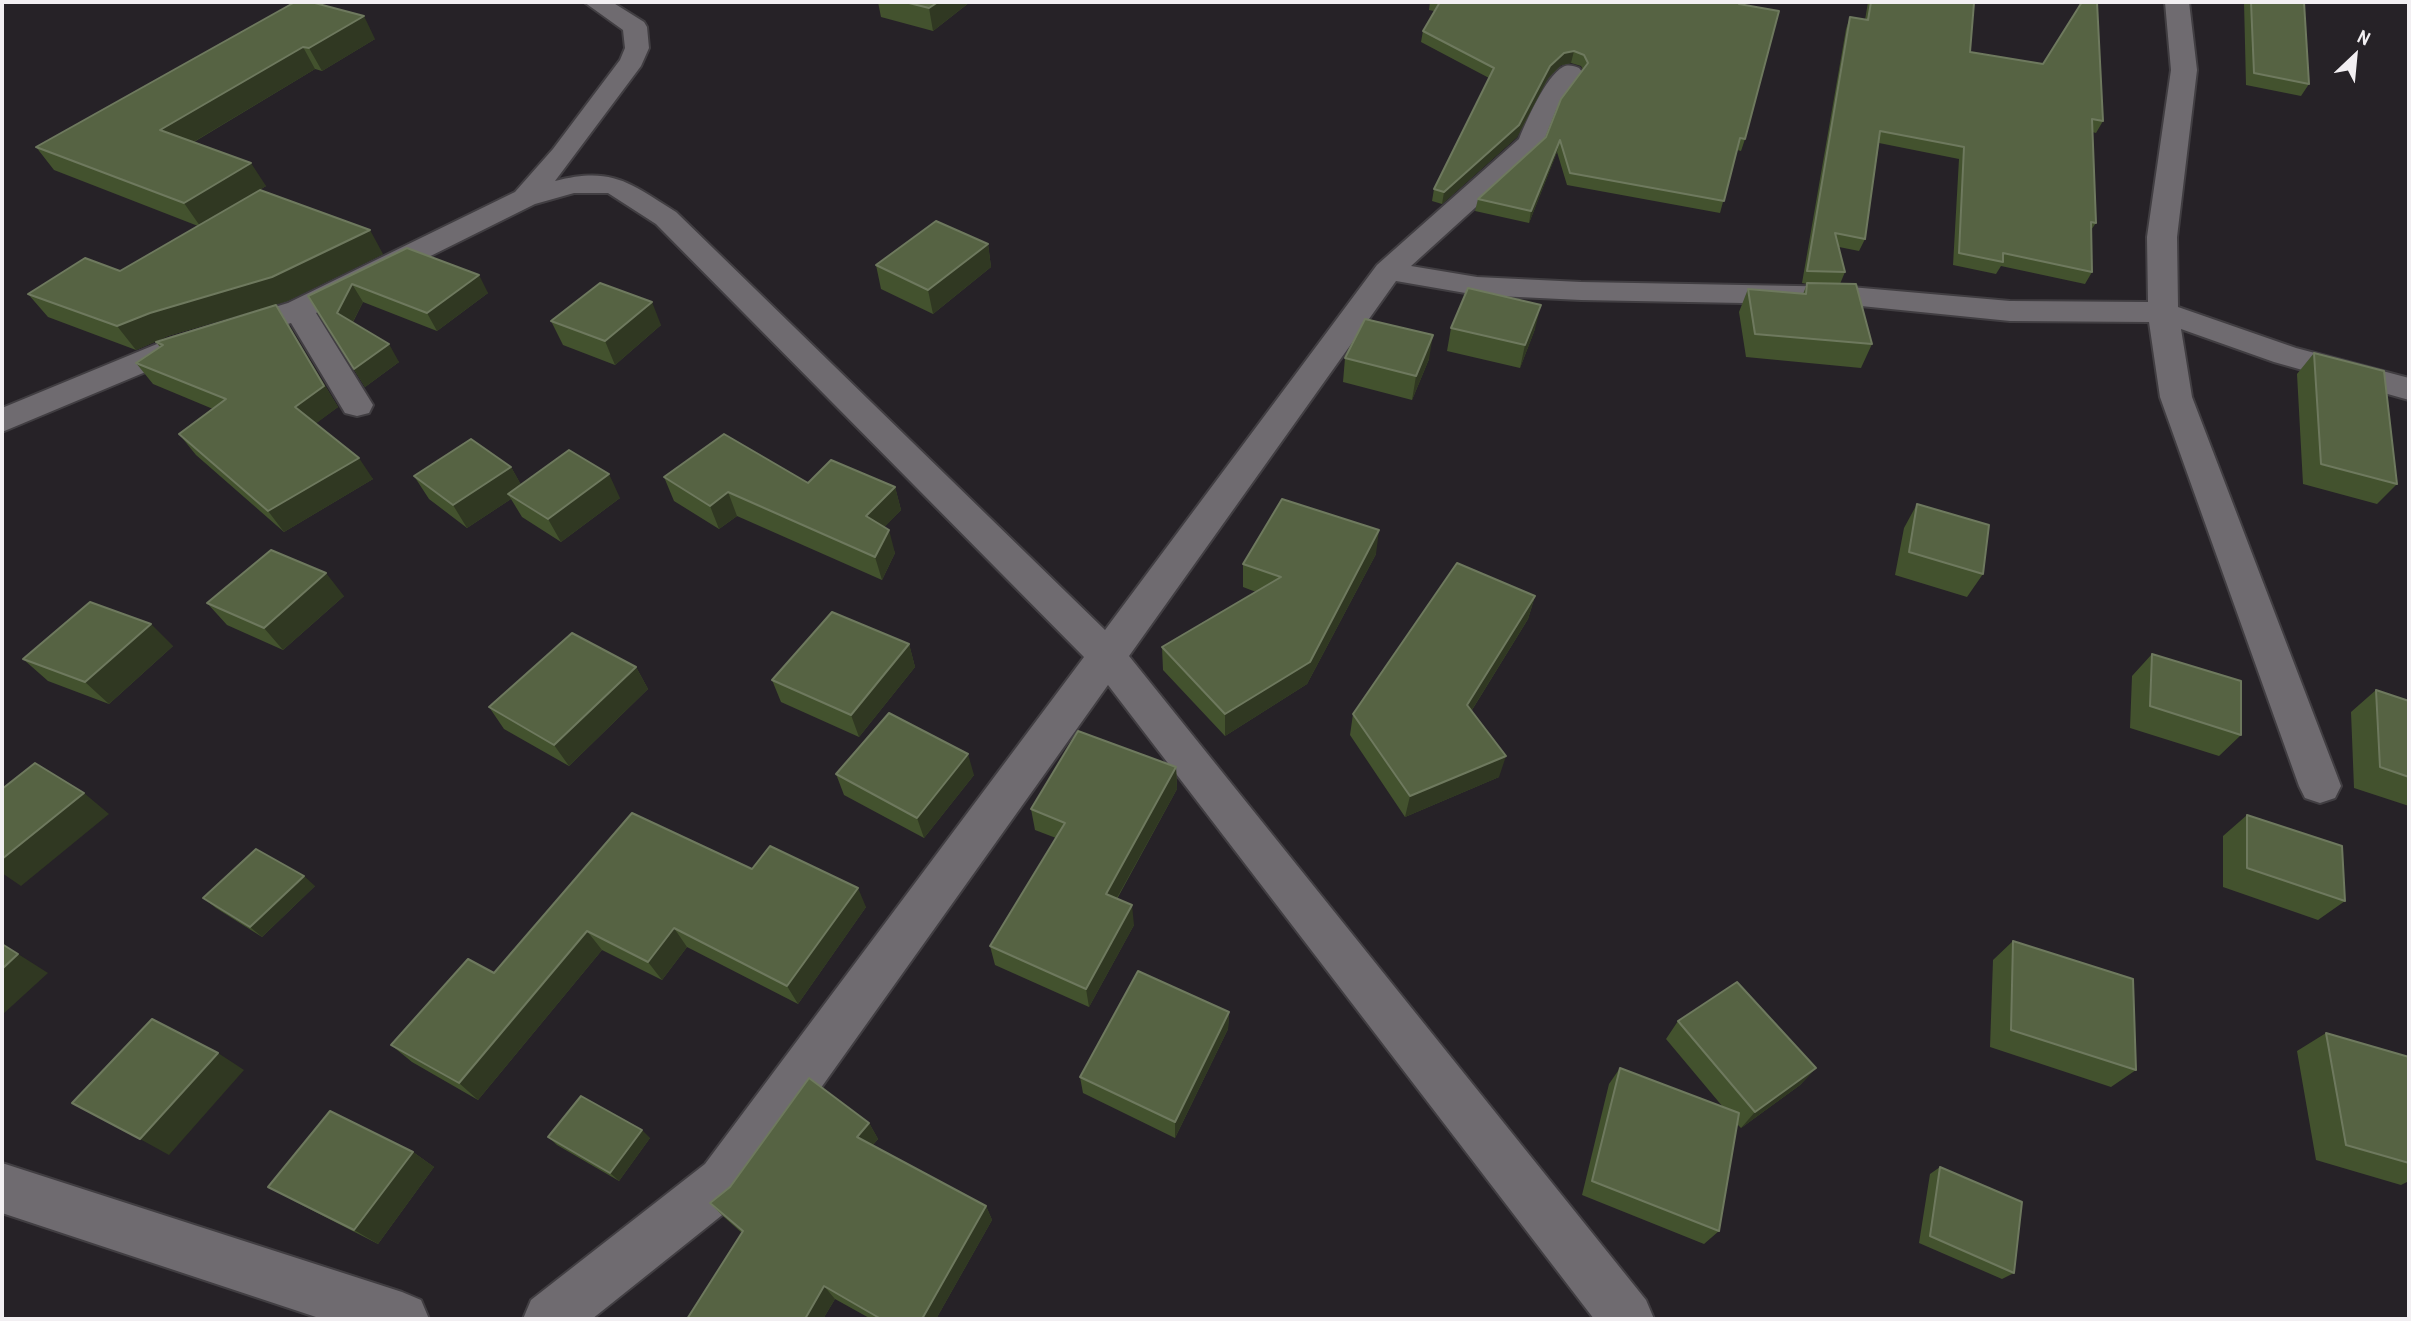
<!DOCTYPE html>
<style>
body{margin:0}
#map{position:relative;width:2411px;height:1321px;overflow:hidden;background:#262227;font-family:"Archivo Narrow",sans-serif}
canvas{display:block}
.frame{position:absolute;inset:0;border:4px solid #f2eff2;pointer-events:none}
.north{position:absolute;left:2320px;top:21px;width:70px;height:70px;-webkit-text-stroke:5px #262227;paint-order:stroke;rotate:26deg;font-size:19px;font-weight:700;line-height:28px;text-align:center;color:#f2eff2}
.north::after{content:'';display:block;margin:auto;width:24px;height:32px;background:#f2eff2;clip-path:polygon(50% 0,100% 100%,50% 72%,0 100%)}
</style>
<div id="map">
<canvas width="2411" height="1321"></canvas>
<div class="frame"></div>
<div class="north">N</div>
</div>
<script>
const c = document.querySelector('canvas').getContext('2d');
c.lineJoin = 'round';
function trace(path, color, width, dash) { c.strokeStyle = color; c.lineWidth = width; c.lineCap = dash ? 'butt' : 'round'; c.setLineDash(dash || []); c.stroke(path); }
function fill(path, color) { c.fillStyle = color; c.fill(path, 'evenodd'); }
const minor = new Path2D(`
 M584,2H612L644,22L647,27L649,48L641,66L555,181C612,166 630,183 676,212L1105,630L1377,265L1519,139C1526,121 1546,76 1563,67C1568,64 1574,66 1579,68L1583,73L1556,110L1541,148L1411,266L1477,277L1581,282L1851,287L2010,301L2148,302L2147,237L2171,70L2165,2H2189L2197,70L2177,237L2178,307L2296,348L2409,378V400L2274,362L2181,329L2192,397L2341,786L2335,798L2320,803L2305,798L2299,786L2160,397L2149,322L2010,321L1851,305L1581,300L1477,295L1396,281L1129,656L1646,1300L1654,1319H1594L1108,685L741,1200L592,1319H523L531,1300L705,1164L1084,657L656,224L608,193H574L535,204L316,313L373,405L369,413L357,416L345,413L291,323L191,353L2,432V408L169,339L288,303L515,192L553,149L620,60L625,48L623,30Z
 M2,1163L402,1292L421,1300L429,1319H322L2,1213Z`);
const wall = new Path2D(`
 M878,2H970L933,31L881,17Z
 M1430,2H1739L1745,139L1741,151L1737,150L1720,213L1567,185L1557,152L1529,223L1475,211L1478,199L1546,137L1583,70L1581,66L1571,63L1561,65L1548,78L1517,137L1442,204L1432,201L1434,189L1489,78L1421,42L1423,31L1434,11L1429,10Z
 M1868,2H1967L1970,52L2103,121L2096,133L2092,132L2096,223L2091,230L2092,272L2085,284L2001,266L1996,274L1953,265L1959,159L1879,143L1865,239L1859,251L1839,247L1845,272L1840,284L1872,344L1861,368L1746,357L1739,312L1748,289L1803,294L1807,284L1802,283L1846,29L1850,17L1865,20Z
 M2244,2H2304L2309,84L2301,96L2246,85Z
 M246,30L375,39L322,71L315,69L194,142L266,186L243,200L383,254L287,301L168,336L136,350L48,317L28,294L120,271L198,226L54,170L36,147Z
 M988,244L991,267L933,314L881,289L876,265Z
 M407,248L488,293L437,331L363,302L353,322L399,362L365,387L308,296Z
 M276,305L338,407L316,423L373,479L284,532L196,455L179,434L213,409L153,384L136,363L160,347L156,342Z
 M551,321L661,325L615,365L563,345Z
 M1451,328L1535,329L1520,368L1447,351Z
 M2314,353L2397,484L2377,504L2303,484L2297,374Z
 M1345,358L1429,359L1412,400L1343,382Z
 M511,467L521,485L620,498L561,542L522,517L511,499L467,528L429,499L414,476Z
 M664,477L895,487L901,510L884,527L895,553L882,580L737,516L719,529L674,501Z
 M1917,504L1983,574L1967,597L1895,575L1904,528Z
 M1376,554L1307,684L1225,736L1163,670L1162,647L1256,592L1243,587V564Z
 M344,596L283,650L227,625L207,603Z
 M1535,596L1528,619L1472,710L1499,777L1405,817L1350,735L1353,714Z
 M909,644L915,667L859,737L781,702L772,680Z
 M173,646L109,704L48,681L23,659Z
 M2152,654L2241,735L2219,756L2130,728L2132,676Z
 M636,667L648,689L569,766L504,729L489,707Z
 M2376,690L2409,701V806L2354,788L2351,712Z
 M1176,767L1177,789L1117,899L1134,925L1089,1007L995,965L990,946L1056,838L1035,830L1031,809Z
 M836,774L974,775L924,838L844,795Z
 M632,813L752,869L866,907L798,1004L687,947L662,980L602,950L478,1100L412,1062L391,1045L494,973Z
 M2247,815L2345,901L2318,920L2223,887V836Z
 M315,886L262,937L216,908L203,898Z
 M2013,941L2136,1070L2111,1087L1990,1047L1993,960Z
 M1229,1012L1228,1029L1175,1138L1083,1093L1080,1077Z
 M1678,1021L1816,1068L1800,1085L1741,1128L1737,1124L1719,1231L1704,1244L1582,1195L1609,1084L1620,1068L1723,1107L1666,1039Z
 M2326,1033L2409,1057V1181L2401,1185L2316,1160L2297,1051Z
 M869,1123L878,1139L872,1146L986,1206L992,1220L936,1319H871L835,1299L823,1319H687L742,1233L724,1217L710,1203Z
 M548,1137L650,1138L619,1181L557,1145Z
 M413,1152L434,1167L378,1244L294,1201L268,1187Z
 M1940,1167L2014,1273L2002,1279L1919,1243L1930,1174Z`);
const shadedWall = new Path2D(`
 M938,2H970L933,31L929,8Z
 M364,16L375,39L322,71L309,48Z
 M303,47L315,69L175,153L160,130Z
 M1574,51L1571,63L1561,65L1548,78L1517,137L1442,204L1444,192L1550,66L1564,53Z
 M1560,140L1557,152L1529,223L1531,211Z
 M251,163L266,186L200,226L184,203Z
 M370,230L383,254L287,301L168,336L136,350L117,326Z
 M988,244L991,267L933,314L928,290Z
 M479,275L488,293L437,331L427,313Z
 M352,284L363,302L348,331L337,313Z
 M652,302L661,325L615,365L605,341Z
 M276,305L338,407L310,428L295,407Z
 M1541,305L1535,329L1520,368L1525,345Z
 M1433,335L1429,359L1412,400L1416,376Z
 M389,344L399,362L365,387L354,369Z
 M359,458L373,479L284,532L268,511Z
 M511,467L524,490L508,494L511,499L467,528L453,505Z
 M609,474L620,498L561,542L548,519Z
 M895,487L901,510L872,540L866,516Z
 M728,492L737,516L719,529L710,506Z
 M889,530L895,553L882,580L875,557Z
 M1379,530L1376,554L1307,684L1225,736V714Z
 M326,573L344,596L283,650L264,628Z
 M1535,596L1528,619L1462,726L1467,705Z
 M151,624L173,646L109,704L85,682Z
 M909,644L915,667L859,737L851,715Z
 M636,667L648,689L569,766L554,745Z
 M968,754L974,775L924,838L917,818Z
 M1506,756L1499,777L1405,817L1410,796Z
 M1176,767L1177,789L1108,914L1106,894Z
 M84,793L109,814L21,886L2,873V859Z
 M304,876L315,886L262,937L250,927Z
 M858,888L866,907L798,1004L787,986Z
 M1132,905L1134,925L1089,1007L1086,989Z
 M674,928L687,947L662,980L648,962Z
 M587,931L602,950L478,1100L459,1083Z
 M18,954L48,973L2,1015V969Z
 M1229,1012L1228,1029L1175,1138V1122Z
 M218,1053L244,1070L169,1155L140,1139Z
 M1816,1068L1800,1085L1741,1128L1755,1112Z
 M869,1123L878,1139L866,1153L857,1137Z
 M642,1130L650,1138L619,1181L610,1173Z
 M413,1152L434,1167L378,1244L354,1230Z
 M986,1206L992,1220L936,1319H922Z
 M824,1286L835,1299L823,1319H805Z`);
const building = new Path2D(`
 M295,2H311L364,16L309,48L303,47L160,130L251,163L184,203L36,147Z
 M905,2H938L929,8Z
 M1440,2H1739V4L1779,11L1745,139L1740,138L1724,201L1570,173L1560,140L1531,211L1478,199L1546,137L1561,99L1588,63L1584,55L1574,51L1564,53L1550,66L1519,125L1444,192L1434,189L1494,68L1423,31Z
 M1871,2H1967L1974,3L1970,52L2043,64L2082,2H2097L2103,121L2092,119L2096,223L2091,222L2092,272L2003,253V262L1959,253L1964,147L1880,131L1865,239L1835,233L1845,272L1807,271L1850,17L1868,20Z
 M2251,2H2304L2309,84L2254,73Z
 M260,190L370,230L272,277L150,313L117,326L28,294L85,258L120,271Z
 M936,221L988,244L928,290L876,265Z
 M407,248L479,275L427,313L352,284L337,313L389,344L354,369L308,296Z
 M600,283L652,302L605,341L551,321Z
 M1807,283L1856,284L1872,344L1755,334L1748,289L1806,294Z
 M1468,288L1541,305L1525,345L1451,328Z
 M276,305L324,386L295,407L359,458L268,511L179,434L226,399L136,363L163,345L156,342Z
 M1365,319L1433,335L1416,376L1345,358Z
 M2314,353L2384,371L2397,484L2321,464Z
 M724,434L808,483L831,460L895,487L866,516L889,530L875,557L728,492L710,506L664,477Z
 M471,439L511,467L453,505L414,476Z
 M569,450L609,474L548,519L508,494Z
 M1282,499L1379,530L1310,662L1225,714L1162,647L1281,577L1243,564Z
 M1917,504L1989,525L1983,574L1909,552Z
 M271,550L326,573L264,628L207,603Z
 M1457,563L1535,596L1467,705L1506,756L1410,796L1353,714Z
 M90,602L151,624L85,682L23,659Z
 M832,612L909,644L851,715L772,680Z
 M572,633L636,667L554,745L489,707Z
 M2152,654L2241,681V735L2150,706Z
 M2376,690L2409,701V777L2380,767Z
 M889,713L968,754L917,818L836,774Z
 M1078,731L1176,767L1106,894L1132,905L1086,989L990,946L1065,823L1031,809Z
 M35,763L84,793L2,859V789Z
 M632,813L752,869L770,846L858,888L787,986L674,928L648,962L587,931L459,1083L391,1045L468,959L494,973Z
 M2247,815L2342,846L2345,901L2247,868Z
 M256,849L304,876L250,927L203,898Z
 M2013,941L2133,979L2136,1070L2011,1030Z
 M2,944L18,954L2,969Z
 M1138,971L1229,1012L1175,1122L1080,1077Z
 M1737,982L1816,1068L1755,1112L1678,1021Z
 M152,1019L218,1053L140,1139L72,1103Z
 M2326,1033L2409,1057V1163L2346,1145Z
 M1620,1068L1739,1113L1719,1231L1592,1181Z
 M809,1078L869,1123L857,1137L986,1206L922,1319H881L824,1286L805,1319H687L743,1231L710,1203L730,1187Z
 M581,1096L642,1130L610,1173L548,1137Z
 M330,1111L413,1152L354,1230L268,1187Z
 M1940,1167L2022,1202L2014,1273L1930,1236Z`);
trace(minor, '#413e42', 4);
fill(minor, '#6f6b70');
fill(wall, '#43522e');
fill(shadedWall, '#303822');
fill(building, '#566343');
trace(building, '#6e795e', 2);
</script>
